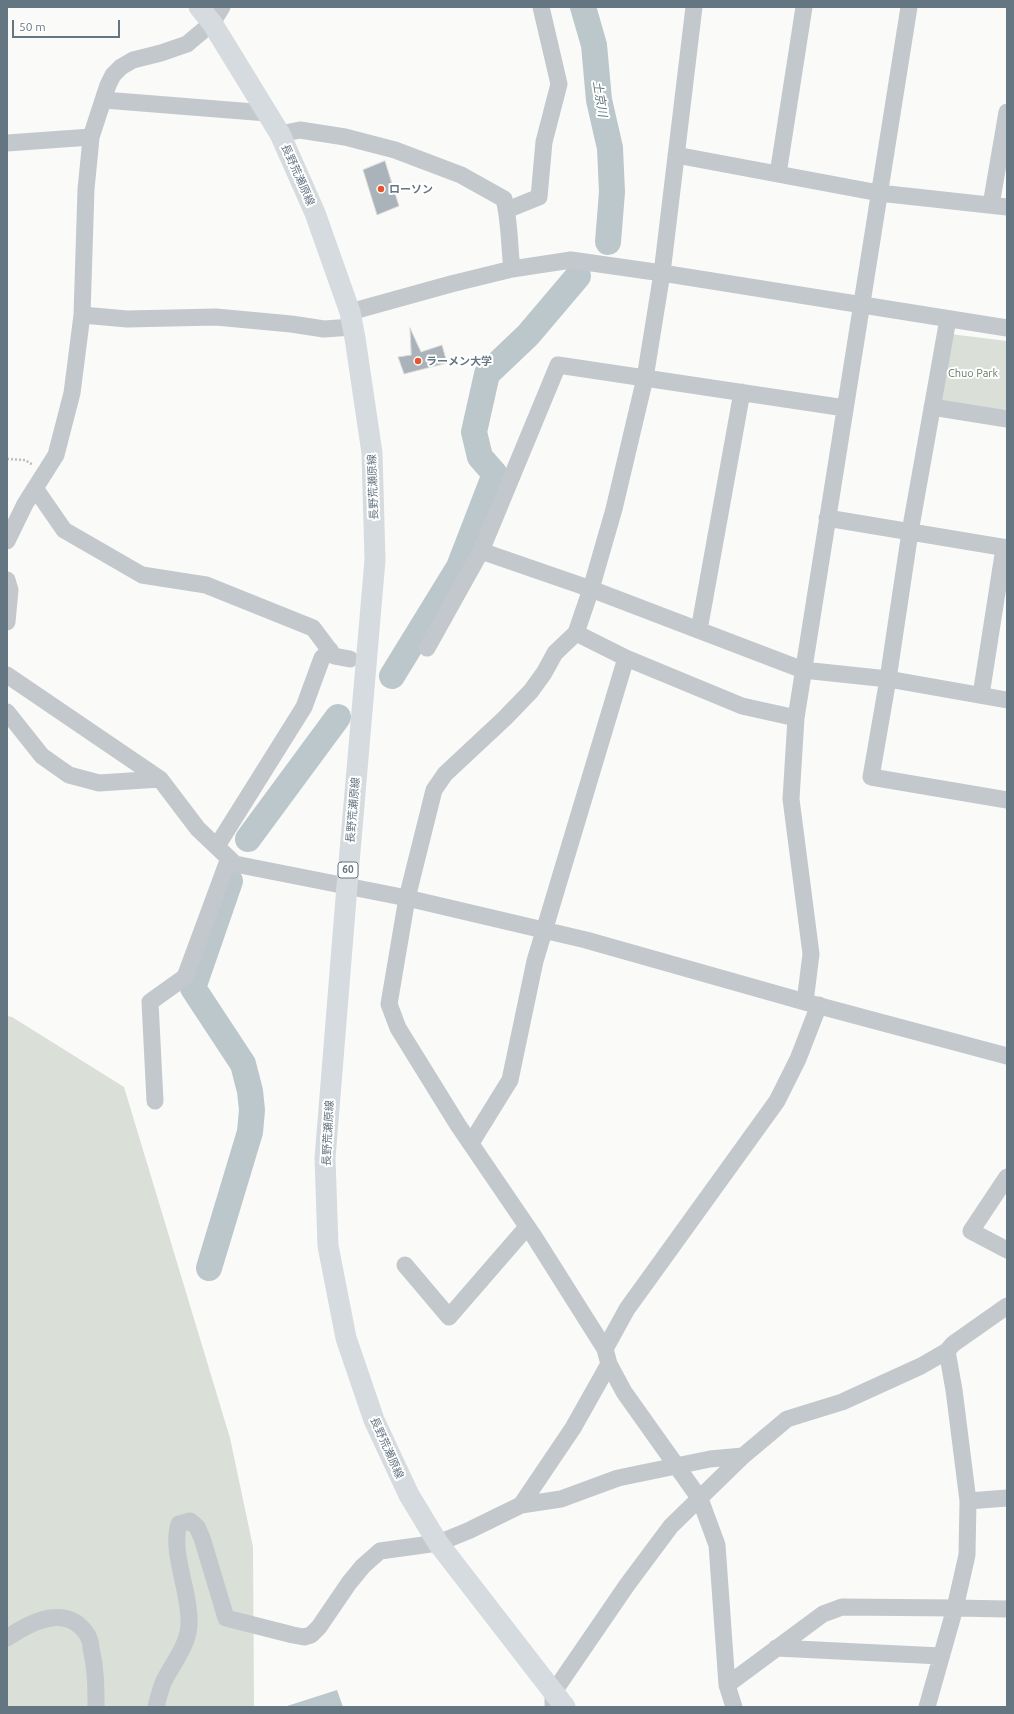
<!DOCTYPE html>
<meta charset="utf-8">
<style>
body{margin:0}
#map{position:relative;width:1014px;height:1714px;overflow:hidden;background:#fafaf8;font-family:Ubuntu,sans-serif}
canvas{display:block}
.frame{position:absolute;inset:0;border:8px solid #657683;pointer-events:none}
.scale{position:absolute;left:12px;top:20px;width:108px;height:18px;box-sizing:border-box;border:2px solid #657683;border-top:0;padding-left:5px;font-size:12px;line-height:14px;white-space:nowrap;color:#657683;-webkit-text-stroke:3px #fff;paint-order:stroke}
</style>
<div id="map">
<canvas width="1014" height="1714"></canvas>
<div class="frame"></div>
<div class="scale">50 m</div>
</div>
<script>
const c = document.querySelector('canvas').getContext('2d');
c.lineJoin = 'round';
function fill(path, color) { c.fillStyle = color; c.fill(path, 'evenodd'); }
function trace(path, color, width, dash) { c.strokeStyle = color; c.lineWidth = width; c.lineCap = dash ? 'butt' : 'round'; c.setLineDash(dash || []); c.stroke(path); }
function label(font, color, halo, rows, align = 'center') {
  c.font = font + ' Ubuntu,"Noto Sans JP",sans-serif'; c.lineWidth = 4; c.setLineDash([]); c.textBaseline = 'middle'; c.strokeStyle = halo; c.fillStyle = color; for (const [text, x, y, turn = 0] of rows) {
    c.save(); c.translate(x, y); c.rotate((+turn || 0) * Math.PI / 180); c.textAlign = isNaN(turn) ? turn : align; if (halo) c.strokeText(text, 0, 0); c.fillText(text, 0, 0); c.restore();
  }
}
const green = new Path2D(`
 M942,333L1007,341V415L938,405Z
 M7,1016L12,1017L124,1087L230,1438L253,1547L254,1707H7Z`);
const water = new Path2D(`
 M337,1690L343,1707H284Z`);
const river = new Path2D(`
 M583,7L594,45L599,100L610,148L612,192L608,242
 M392,676L459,567L495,474L480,457L474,432L487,374L528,335L578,276
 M248,839L338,717
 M209,1268L250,1132L252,1110L250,1091L243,1064L193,988L230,881`);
const building = new Path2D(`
 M385,161L399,206L377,215L363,170Z
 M410,328L421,352L442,345L447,363L404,374L398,357L411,355Z`);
const path = new Path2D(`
 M7,459L25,460L33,465`);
const minor = new Path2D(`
 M694,7L662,273L645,378L614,509L591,589L576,633L555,653L544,673L531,691L505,718L445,774L434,790L407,898L389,1004L398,1028L458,1125L535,1238L605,1349L609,1364L624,1392L700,1499L717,1545L727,1685L734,1707
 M104,100L267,113
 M280,134L300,130L345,137L395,150L461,175L504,199C510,222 509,246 512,269
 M7,143L91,137
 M676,155L879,193L1007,207
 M778,174L804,7
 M991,205L1007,112
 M507,210L539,197L544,142L559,84L541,7
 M350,312L451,284L512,269L571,260L662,273L1007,328
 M82,315L127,319L216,317L291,324L324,329L353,327
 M948,319L910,532L888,679L871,777L1007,800
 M932,407L1007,419
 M35,488L64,530L142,575L206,585L313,628L334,656L350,659
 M827,518L1007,548
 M7,541L25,504L56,455L72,393L82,315L86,189L90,149L91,137L108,85L113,75L121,67L133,60L161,53L187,44L212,23L222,7
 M481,551L591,589L803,670L888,679L1007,700
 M7,580L10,590L7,622
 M699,630L742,392
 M427,648L481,551L558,365L845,408
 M626,658L742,706L796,718
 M7,675L160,779L198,829L235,864L407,898L586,940L805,1002L1007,1056
 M981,695L1004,548
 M7,712L42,756L69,775L99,783L160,779
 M217,846L304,707L322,658L330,650
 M805,1002L811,954L791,799L796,718L909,7
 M155,1101L150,1002L185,977L229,858
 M471,1143L510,1080L535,961L626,658L576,633
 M1007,1177L971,1231L1007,1250
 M405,1265L449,1317L527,1227
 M605,1349L627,1309L777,1101L798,1059L819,1005
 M968,1501L1007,1498
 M521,1505L573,1428L609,1364
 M7,1638C32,1621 68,1603 88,1636C90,1640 91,1645 91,1648C96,1669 96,1686 96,1707
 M776,1648L941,1656
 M727,1685L823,1614L842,1607L955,1608L967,1555L968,1501L954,1390L947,1351
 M553,1705V1693L627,1585L671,1526L743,1456L787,1419L842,1402L921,1366L947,1351L953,1344L1007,1306
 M156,1707C158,1699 160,1691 163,1683C172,1664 188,1646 189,1625C191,1594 170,1552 179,1524L190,1521L197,1527L202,1538L226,1618L293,1635L304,1637L311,1635L319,1627L349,1583L363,1566L380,1551L438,1543L470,1530L521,1505L561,1499L618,1478L710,1459L743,1456
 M927,1707L955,1608L1007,1609`);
const major = new Path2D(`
 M199,7L212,23L280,134L315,213L350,312L355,338L372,453L375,560L347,886L325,1158L328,1246L346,1338L374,1420L409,1495L438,1543L565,1707`);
const markers = [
 [381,189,4,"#e4572e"],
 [418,361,4,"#e4572e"]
];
const shields = [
 [348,870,20]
];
const shieldNames = [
 ["60",348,870]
];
const streetNames = [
 ["長野荒瀬原線",298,175,66],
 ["長野荒瀬原線",373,487,-92],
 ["長野荒瀬原線",353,810,-85],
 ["長野荒瀬原線",328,1133,-87],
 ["長野荒瀬原線",387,1448,66]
];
const poiNames = [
 ["ローソン",389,189],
 ["ラーメン大学",426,361]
];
const parkNames = [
 ["Chuo Park",973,373]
];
const waterNames = [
 ["土京川",600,99,81]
];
fill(green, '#dadfd7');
fill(water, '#bbc7cb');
trace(river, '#bbc7cb', 26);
fill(building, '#aab3b9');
trace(building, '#dcdcda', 1);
trace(path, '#bbbfc2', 2.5, [2, 2]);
trace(minor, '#c3c8cc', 17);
trace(major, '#d6dbdf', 21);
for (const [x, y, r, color] of markers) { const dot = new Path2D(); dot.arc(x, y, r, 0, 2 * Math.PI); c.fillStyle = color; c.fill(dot); trace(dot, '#fff', 1.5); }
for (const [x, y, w] of shields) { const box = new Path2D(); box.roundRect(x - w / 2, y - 8, w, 16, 3); c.fillStyle = '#fff'; c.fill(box); trace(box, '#657683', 1); }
label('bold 10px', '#657683', null, shieldNames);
label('11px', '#657683', '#fff', streetNames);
label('bold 11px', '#657683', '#fff', poiNames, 'left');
label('11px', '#687a64', '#fff', parkNames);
label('italic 12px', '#60757c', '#fff', waterNames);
</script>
